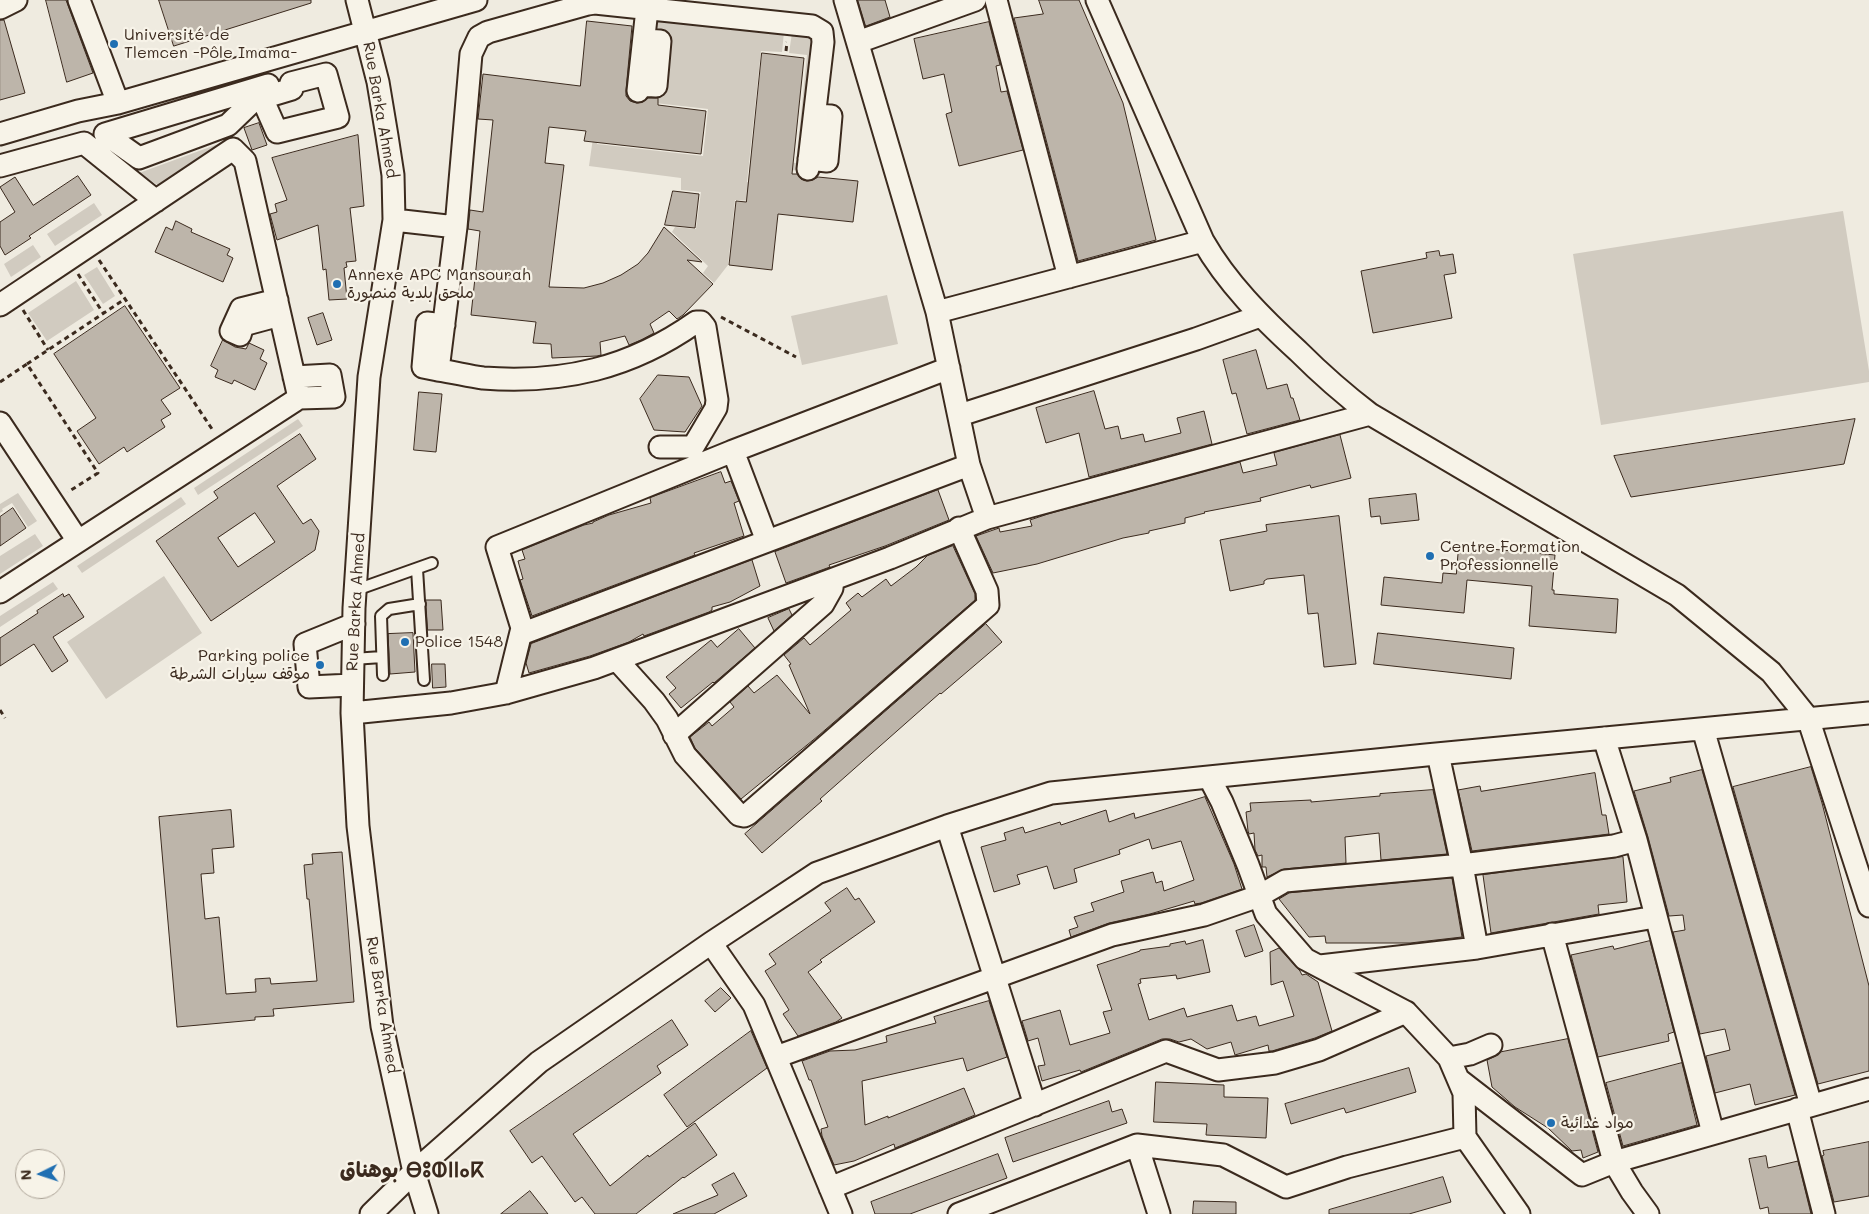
<!DOCTYPE html>
<meta charset="utf-8">
<style>
body{margin:0}
#map{position:relative;width:1869px;height:1214px;overflow:hidden;background:#efebe0;font-family:Mali,sans-serif}
canvas{display:block}
.north{position:absolute;left:15px;top:1149px;width:50px;height:50px;box-sizing:border-box;background:#f7f3e8;border:1px solid #aca397;border-radius:50%;rotate:266deg;font-size:14px;font-weight:700;line-height:20px;text-align:center;color:#3b2a1e}
.north::after{content:'';display:block;margin:auto;width:18px;height:22px;background:#1f6fb2;clip-path:polygon(50% 0,100% 100%,50% 72%,0 100%)}
</style>
<div id="map">
<canvas width="1869" height="1214"></canvas>
<div class="north">N</div>
</div>
<script>
const c = document.querySelector('canvas').getContext('2d');
c.lineJoin = 'round';
function fill(path, color) { c.fillStyle = color; c.fill(path, 'evenodd'); }
function trace(path, color, width, dash) { c.strokeStyle = color; c.lineWidth = width; c.lineCap = dash ? 'butt' : 'round'; c.setLineDash(dash || []); c.stroke(path); }
function label(font, color, halo, rows, align = 'center') {
  c.font = font + ' Mali,"Playpen Sans Arabic","Noto Sans Tifinagh",sans-serif'; c.lineWidth = 4.5; c.setLineDash([]); c.textBaseline = 'middle'; c.strokeStyle = halo; c.fillStyle = color; for (const [text, x, y, turn = 0] of rows) {
    c.save(); c.translate(x, y); c.rotate((+turn || 0) * Math.PI / 180); c.textAlign = isNaN(turn) ? turn : align; if (halo) c.strokeText(text, 0, 0); c.fillText(text, 0, 0); c.restore();
  }
}
const green = new Path2D(`
 M652,19L784,32L782,52L761,51L747,182L756,184L754,201L735,200L728,265L714,283L703,273L708,266L672,232L675,227L696,229L701,192L681,190V178L589,166L595,124L599,125L597,144L703,156L708,109L620,99L629,93L651,35Z
 M792,33L814,36L803,171L790,170L787,162L796,163L807,55L789,53Z
 M221,143L159,186L139,173Z
 M94,203L102,215L55,246L47,234Z
 M1843,211L1869,371V382L1601,425L1573,254Z
 M33,245L41,257L11,277L4,264Z
 M97,267L115,296L103,304L84,275Z
 M76,281L94,310L47,341L28,313Z
 M887,295L898,344L802,365L791,316Z
 M298,419L303,426L198,495L194,488Z
 M18,493L37,521L28,527L12,503L2,509L3,511L0,513V504Z
 M181,497L186,504L82,573L77,566Z
 M35,534L43,546L0,574V556Z
 M164,576L202,633L106,699L67,642Z
 M53,582L58,589L0,627V616Z`);
const building = new Path2D(`
 M46,0H66L93,73L67,82Z
 M159,0H311V3L174,46Z
 M858,0H885L890,17L866,26Z
 M1039,0H1079L1123,103L1156,240L1078,261L1014,18L1043,14Z
 M0,20H4L25,93L0,100Z
 M587,21L632,26L626,90V96L630,101L637,103L643,102L648,98H658V105L706,111L701,154L584,141L586,131L549,127L545,163L564,165L549,287L584,288L603,283L621,275L638,264L648,253L664,227L702,262L687,260L713,284L683,315L677,319L669,311L650,324L654,333L641,340L629,345L625,336L600,342L601,355L597,356L552,358L551,344L533,343L536,322L471,315L480,231L468,229L470,210L483,212L493,120L478,119L483,74L580,86Z
 M989,22L1000,65L996,66L1001,92L1007,91L1023,150L959,166L946,114L952,112L944,74L923,79L914,39Z
 M762,53L804,58L792,174H797L801,179L807,181L813,180L818,177L858,181L853,222L778,214L772,270L729,265L736,201L746,202Z
 M259,123L267,145L252,150L244,128Z
 M358,135L364,206L350,208L356,261L346,262L347,267L344,268L347,299L329,300L326,269L323,270L318,225L277,240L270,214L277,212L275,204L287,200L272,158Z
 M78,176L91,195L29,236L31,238L5,255L0,246V222L15,212L0,187L15,177L33,205Z
 M673,191L699,194L695,228L665,225Z
 M176,221L192,229L191,232L230,249L227,255L233,258L223,282L155,252L166,227L172,230Z
 M1439,251L1440,256L1453,254L1456,273L1444,275L1452,318L1373,333L1361,271L1427,258L1426,253Z
 M125,306L180,388L161,400L171,414L161,420L165,427L127,452L124,447L99,464L77,431L96,418L54,354Z
 M323,313L332,340L317,345L308,318Z
 M223,340L235,347L246,349L249,343L264,350L260,359L267,363L255,390L234,380L232,384L215,377L218,370L211,366Z
 M1256,350L1267,389L1287,384L1291,398H1293L1300,420L1247,434L1236,393L1232,394L1223,360Z
 M658,375L689,377L702,406L685,432L654,430L640,399Z
 M1094,391L1105,429L1118,426L1121,439L1143,434L1145,442L1181,433L1177,418L1204,411L1212,444L1089,477L1079,433L1046,443L1036,408Z
 M419,392L442,394L436,452L414,450Z
 M1855,419L1844,464L1631,497L1614,456Z
 M300,434L316,459L277,486L303,524L311,519L319,531L315,550L211,621L156,541L218,498L214,492ZM255,513L275,542L238,567L218,538Z
 M1340,435L1351,478L1311,488L1310,485L1260,498L1261,501L1204,512L1205,513L1185,518V523L1149,531V533L1123,538L1037,564L993,573L976,536L999,528L1000,532L1032,526L1030,520L1048,514L1240,462L1243,473L1277,465L1274,453Z
 M721,472L725,483L731,481L739,501L734,503L744,536L694,553L695,555L532,616L520,580L523,579L518,561L525,559L522,550L584,525L593,523V522L609,515L651,503L650,498Z
 M938,490L949,520L885,546L829,565L830,567L786,583L775,552Z
 M1416,494L1419,520L1381,524L1380,516L1371,517L1369,499Z
 M13,508L26,528L0,546V517Z
 M1339,516L1356,664L1324,667L1318,613L1308,614L1304,575L1267,579L1264,581V584L1230,591L1220,540L1267,531L1266,525Z
 M953,546L975,594V600L818,736L741,799L695,748L690,737L709,722L712,726L734,707L730,702L748,686L754,693L777,675L810,714L789,665L791,664L784,655L804,638L810,645L851,610L846,603L858,593L862,597L886,579L891,586L916,567L927,556Z
 M1459,546L1555,555L1552,590H1554V594L1618,599L1616,633L1529,626L1532,586L1467,580L1464,613L1381,605L1384,577L1442,583L1443,573L1456,574Z
 M752,560L760,586L730,602L712,607V610L709,612L644,636L643,634L629,642L590,656L529,673L526,663L531,644Z
 M63,594L64,597L69,594L84,617L53,637L68,661L52,672L34,644L0,666V638L38,613L37,611Z
 M426,600H441L443,630H428Z
 M789,609L792,615L774,631L768,618Z
 M986,624L1002,642L941,694L940,693L820,799L822,801L762,853L745,834Z
 M739,629L755,648L714,683L713,682L681,708L669,694L676,688L666,677L711,640L717,647Z
 M413,633L415,672L390,674L388,634Z
 M1378,633L1514,648L1511,679L1374,664Z
 M432,664H445L446,687L433,688Z
 M1811,767L1822,803L1869,986V1071L1818,1084L1733,787Z
 M1702,770L1795,1095L1755,1105L1750,1084L1715,1093L1706,1056L1730,1050L1725,1029L1700,1034L1673,932L1685,930L1683,915L1669,916L1648,837L1634,791L1671,782L1670,778Z
 M1595,773L1602,815H1606L1609,834L1472,851L1458,790L1480,786L1481,791Z
 M1433,790L1447,854L1381,860L1379,833L1345,837L1346,863L1284,869L1267,877L1266,867H1262V855L1258,856L1255,850L1254,833L1249,834L1248,831L1246,812L1251,811L1250,803L1311,800V802L1380,796V794Z
 M1205,797L1234,864L1242,889L1201,903L1195,904L1194,901L1150,914L1109,923L1071,937L1069,930L1078,927L1074,917L1094,911L1091,903L1124,892L1121,881L1153,872L1156,883L1162,881L1164,891L1194,880L1181,841L1152,849L1149,839L1119,850L1120,854L1074,869L1077,882L1054,889L1047,866L1017,875L1020,884L994,892L981,847L1006,840L1004,833L1023,827L1025,833L1060,822L1061,825L1106,810L1109,822L1134,813L1135,818Z
 M231,810L234,847L212,849L214,873L201,874L205,919L219,917L226,994L256,992L255,979L270,978L271,984L317,981L309,899H307L304,865L313,864L312,854L342,852L354,1002L273,1009L274,1016L255,1017V1020L177,1027L159,817Z
 M1623,857L1627,902L1598,905L1599,914L1491,933L1483,875Z
 M1452,878L1462,937L1410,943H1326L1325,936L1309,937L1279,899L1289,893Z
 M847,888L855,900L859,898L875,922L820,960L822,962L808,972L842,1018L836,1022L798,1036L783,1014L789,1010L765,971L776,964L769,954L831,911L825,903Z
 M1254,925L1263,951L1245,957L1236,931Z
 M1203,940L1210,972L1177,979L1176,975L1140,979L1141,983L1138,984L1149,1020L1184,1008L1187,1017L1232,1005L1237,1021L1256,1016L1259,1026L1294,1016L1283,981L1271,985L1270,952L1279,948L1300,971L1302,975L1306,974L1318,982L1332,1031L1315,1038L1272,1051H1269L1268,1045L1235,1055L1231,1042L1207,1049L1191,1039L1179,1042L1170,1039H1162L1081,1072L1080,1070L1042,1081L1038,1066L1045,1065L1038,1038L1028,1041L1022,1021L1060,1010L1070,1045L1110,1033L1103,1012L1112,1010L1097,965L1140,951V950L1170,946V944L1185,941L1186,944Z
 M1650,941L1674,1032L1668,1034L1669,1041L1598,1057L1571,955L1613,946L1614,949Z
 M721,988L731,998L715,1012L705,1001Z
 M989,1001L1007,1057L967,1071L963,1058L862,1081L865,1125L888,1116V1118L964,1088L975,1115L895,1148L894,1144L854,1161L834,1165L822,1136L821,1129L828,1127L811,1080H809L802,1061L830,1051L855,1050L887,1042L886,1036L936,1023L934,1017Z
 M672,1020L688,1045L657,1066L661,1073L573,1134L610,1186L648,1155L649,1157L695,1123L717,1155L684,1178L683,1177L636,1214H595L582,1197L575,1202L542,1156L532,1163L510,1131Z
 M751,1031L767,1068L687,1127L664,1095Z
 M1568,1039L1598,1152L1583,1158L1581,1150L1572,1151L1548,1128L1515,1107L1492,1087L1487,1060L1496,1056L1501,1052Z
 M1682,1063L1697,1125L1623,1146L1606,1083Z
 M1409,1068L1416,1092L1346,1113L1344,1108L1291,1124L1285,1104Z
 M1156,1082L1224,1085V1097L1268,1098L1266,1138L1206,1135L1207,1124L1154,1122Z
 M1109,1101L1112,1112L1122,1109L1127,1123L1013,1162L1005,1138Z
 M1869,1142V1196L1834,1202L1822,1156L1824,1155L1823,1151Z
 M998,1154L1007,1178L910,1214H875L871,1202Z
 M1766,1156L1768,1168L1798,1161L1811,1214H1769L1768,1207L1760,1209L1749,1159Z
 M734,1173L747,1196L714,1214H673L718,1195L712,1185Z
 M1443,1177L1451,1202L1409,1214H1329V1210Z
 M530,1191L548,1214H501Z
 M1194,1201L1236,1202V1214H1193Z`);
const path = new Path2D(`
 M786,51L787,42
 M99,260L214,432
 M78,274L103,313
 M23,310L48,350
 M721,317L796,357
 M27,364L125,299
 M0,382L27,364L98,473L68,492
 M0,710L5,718`);
const lane = new Path2D(`
 M417,569L424,680
 M356,590L432,563
 M353,659L382,657
 M383,675L381,616L389,609L420,604`);
const street = new Path2D(`
 M79,0L118,103
 M357,0L378,82L387,136L393,175L394,220L369,377L354,608L352,713L358,826L382,1026L414,1172L427,1214
 M845,0L937,312L969,465L987,518
 M996,0L1069,277
 M1097,0L1203,241C1227,283 1262,318 1298,351C1321,374 1345,395 1370,414L1677,595L1771,672L1808,718L1869,906
 M0,8L16,0
 M858,42L975,0
 M326,74L338,117L277,132L262,98L254,100L228,125L139,158L105,134L268,85L272,95L292,89L291,83Z
 M639,85L656,86L660,41L644,40
 M638,91L647,9
 M0,134L78,111L118,103L476,0
 M809,159L827,161L831,116L815,115
 M0,166L84,143L156,201
 M394,220L456,227L471,54L479,37L488,32L588,4L595,3L812,26L822,32L823,42L808,169
 M456,227L438,370C453,372 468,376 483,378C563,384 631,368 696,322H701L705,327L717,400L716,408L693,447H660
 M277,300L241,309L231,331L240,335L243,325L280,315
 M0,305L233,149L245,161L299,398L0,592
 M937,312L1203,241
 M438,370L423,367L427,323L444,325
 M294,377L330,375L334,397L299,398
 M960,415L1196,339L1260,316
 M0,423L78,541
 M767,541L733,451L949,368
 M521,634L969,465
 M617,660L654,701L667,719L685,755L739,815L744,816L748,814L988,605L987,591L959,528
 M352,685L309,687L305,644L354,624
 M506,693L522,628L497,547L733,451
 M352,713L451,703L506,693L594,668L890,558L987,518L1370,414
 M1703,729L1811,1105
 M674,735L823,604L832,588L833,580
 M1604,738L1636,840L1713,1133
 M1438,754L1462,865L1477,948
 M1209,777L1222,802L1248,865L1266,914L1305,959L1406,1012L1449,1058L1464,1093L1465,1137L1519,1214
 M947,826L1035,1105
 M711,943L754,1005L841,1214
 M1320,966L1477,948L1655,917
 M776,1057L1112,935L1204,915L1259,896L1285,881L1462,865L1614,846L1636,840
 M1449,1058L1470,1054L1491,1045
 M1458,1079L1582,1175L1614,1162L1552,934
 M1797,1109L1824,1214
 M1137,1145L1159,1214
 M830,1188L1166,1051L1218,1070L1275,1063L1319,1050L1406,1012
 M371,1214L414,1172L539,1062L711,943L817,873L947,826L1051,793L1426,755L1869,713
 M959,1214L1137,1145L1223,1155L1286,1187L1347,1167L1465,1137
 M1648,1214L1632,1192L1614,1162L1869,1089`);
const markers = [
 [114,44,5,"#1f6fb2"],
 [337,284,5,"#1f6fb2"],
 [1430,556,5,"#1f6fb2"],
 [405,642,5,"#1f6fb2"],
 [320,665,5,"#1f6fb2"],
 [1551,1123,5,"#1f6fb2"]
];
const poiNames = [
 ["Université de",124,35],
 ["Tlemcen -Pôle Imama-",124,53],
 ["Annexe APC Mansourah",347,275],
 ["ملحق بلدية منصورة",347,293],
 ["Centre Formation",1440,547],
 ["Professionnelle",1440,565],
 ["Police 1548",415,642],
 ["Parking police",310,656,"right"],
 ["موقف سيارات الشرطة",310,674,"right"],
 ["مواد غدائية",1561,1123]
];
const streetNames = [
 ["Rue Barka Ahmed",380,110,80],
 ["Rue Barka Ahmed",356,602,-87],
 ["Rue Barka Ahmed",382,1005,81]
];
const districtNames = [
 ["بوهناق ⴱⵓⵀⵏⵏⴰⴽ",412,1171]
];
fill(green, '#d1cbc0');
fill(building, '#bdb5aa');
trace(building, '#3b2a1e', 1);
trace(lane, '#3b2a1e', 14);
trace(street, '#3b2a1e', 25);
trace(path, '#3b2a1e', 3, [5, 4]);
trace(lane, '#f7f3e8', 10);
trace(street, '#f7f3e8', 21);
for (const [x, y, r, color] of markers) { const dot = new Path2D(); dot.arc(x, y, r, 0, 2 * Math.PI); c.fillStyle = color; c.fill(dot); trace(dot, '#f7f3e8', 2); }
label('16px', '#3b2a1e', '#f7f3e8', poiNames, 'left');
label('16px', '#3b2a1e', '#f7f3e8', streetNames);
label('bold 21px', '#3b2a1e', '#f7f3e8', districtNames);
</script>
